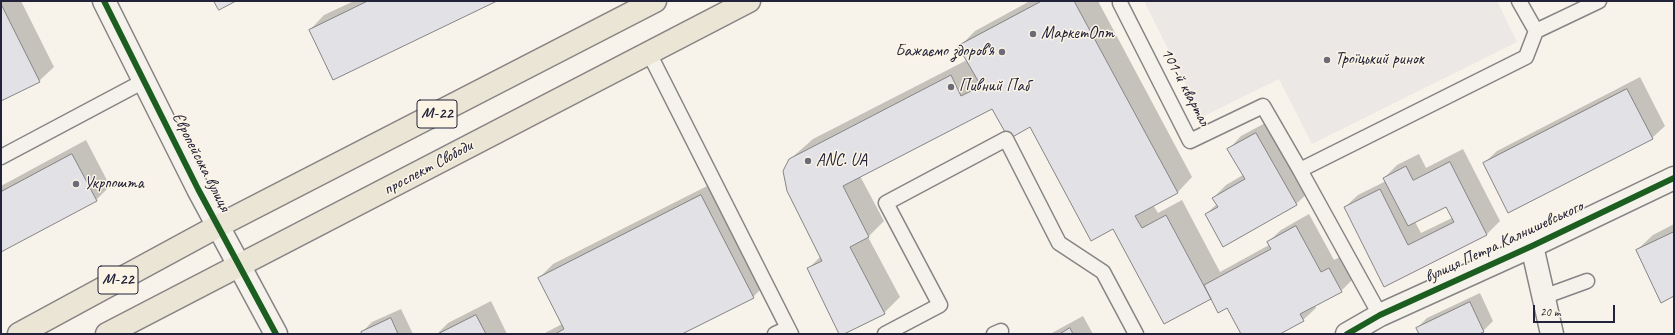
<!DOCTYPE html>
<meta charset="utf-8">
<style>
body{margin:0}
#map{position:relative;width:1675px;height:335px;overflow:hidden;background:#f7f3ea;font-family:Caveat,sans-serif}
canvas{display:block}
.frame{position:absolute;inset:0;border:2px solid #22223b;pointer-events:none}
.scale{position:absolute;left:1533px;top:305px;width:82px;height:18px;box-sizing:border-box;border:2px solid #22223b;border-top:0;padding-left:5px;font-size:12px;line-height:14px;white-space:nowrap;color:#22223b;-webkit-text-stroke:3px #fcf5e5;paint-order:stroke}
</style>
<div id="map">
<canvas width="1675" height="335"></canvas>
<div class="frame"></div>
<div class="scale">20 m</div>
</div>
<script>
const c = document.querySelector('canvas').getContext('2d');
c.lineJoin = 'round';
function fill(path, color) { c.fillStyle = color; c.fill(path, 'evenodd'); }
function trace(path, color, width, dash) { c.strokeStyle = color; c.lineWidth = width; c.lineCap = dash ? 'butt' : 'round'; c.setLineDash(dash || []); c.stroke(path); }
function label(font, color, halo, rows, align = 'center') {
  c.font = font + ' Caveat,sans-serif'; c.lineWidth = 3; c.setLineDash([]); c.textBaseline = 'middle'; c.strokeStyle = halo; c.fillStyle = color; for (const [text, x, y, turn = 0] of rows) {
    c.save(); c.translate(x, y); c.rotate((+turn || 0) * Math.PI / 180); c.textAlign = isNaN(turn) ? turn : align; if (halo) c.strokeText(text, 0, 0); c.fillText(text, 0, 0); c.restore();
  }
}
const built = new Path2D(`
 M1144,1H1497L1517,42L1312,144L1279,79L1202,117Z`);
const shadow = new Path2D(`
 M1,1H21L54,67L39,81L1,100Z
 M354,1H495L310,30L324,15Z
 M1030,1H1098L1192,177L1177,193L1153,205L1158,213L1182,200L1220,272L1269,245L1268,242L1281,230L1309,214L1334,260L1342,256L1354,278L1341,291L1315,305L1316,308L1303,320L1278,334H1242L1227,307L1211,297L1210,298L1113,228L1030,126L993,108L860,176L884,221L868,237L900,297L884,313L840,334L808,269L821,256L789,160L813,139L967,60L960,46L975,31Z
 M1640,77L1665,126L1652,138L1484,163L1497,151Z
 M1269,121L1309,192L1296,204L1206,214L1217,204L1213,198L1226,185L1243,175L1229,149L1241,136Z
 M86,140L110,186L96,200L1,251V186Z
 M1463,149L1500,221L1487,234L1385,286L1345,207L1358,195L1386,181L1384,178L1397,165L1419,154L1426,168ZM1446,206L1452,218L1421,233L1415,222Z
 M715,182L767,283L753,297L680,334H543L562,324L539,278L553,264Z
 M1674,224V295L1637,250L1653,235Z
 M1480,293L1493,321L1483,331L1477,334H1420L1417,328L1427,318Z
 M491,301L507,334H437L448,323Z
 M401,309L413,334H363L362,332L372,322Z
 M1083,316L1093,334H1050Z`);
const building = new Path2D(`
 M214,1H236L219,10Z
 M368,1H497L333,80L309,30Z
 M1042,1H1074L1178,193L1135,216L1142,228L1166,215L1211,299L1164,324L1113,229L1091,241L1030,127L1009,139L992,109L843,186L869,237L850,247L885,314L844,334H839L807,268L822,261L787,191L783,171L789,159L951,75L961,96L981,86L958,46Z
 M1,4L40,82L1,101Z
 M1627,89L1653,139L1508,213L1483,163Z
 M1256,133L1297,205L1223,247L1205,214L1218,207L1212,198L1245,179L1227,149Z
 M72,154L97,201L1,252V192Z
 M1450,162L1487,235L1384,287L1344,207L1380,189L1408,245L1454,222L1446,207L1408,226L1383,178L1406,166L1413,180Z
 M701,195L754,298L682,334H555L564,329L538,278Z
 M1296,226L1321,272L1329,268L1342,292L1300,314L1304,321L1280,334H1241L1227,308L1218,313L1204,285L1271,249L1267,242Z
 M1674,232V296L1661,303L1636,250Z
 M1470,302L1484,332L1479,334H1419L1416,328Z
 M476,315L486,334H438Z
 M391,318L398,334H362L361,332Z
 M1070,328L1073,334H1060Z`);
const service = new Path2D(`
 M1519,1L1536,31
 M1120,3L1190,141L1263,106L1300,170
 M649,53L791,334
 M1,157L144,81
 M1543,297L1587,281
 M1380,315L1300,170L1526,57L1536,31L1599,1
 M775,334L788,328
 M885,334L940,305L886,203L1006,139L1059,243L1103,272L1136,334
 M994,334L1001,331`);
const minor = new Path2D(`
 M1532,246L1552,334
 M1347,334L1380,315L1532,246L1674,178`);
const tertiary = new Path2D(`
 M104,1L198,189L276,334`);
const trunk = new Path2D(`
 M19,334L218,226L655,1
 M107,334L749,1`);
const cycleway = new Path2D(`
 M104,1L198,189L276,334
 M1347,334L1380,315L1532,246L1674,178`);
const markers = [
 [1033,34,4,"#6d6b78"],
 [1002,52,4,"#6d6b78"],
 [1327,60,4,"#6d6b78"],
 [951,87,4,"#6d6b78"],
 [808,161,4,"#6d6b78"],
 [76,184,4,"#6d6b78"]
];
const shields = [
 [437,114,40],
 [118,280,40]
];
const shieldNames = [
 ["М-22",437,114],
 ["М-22",118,280]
];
const poiNames = [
 ["МаркетОпт",1041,34],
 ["Бажаємо здоров'я",994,52,"right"],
 ["Троїцький ринок",1335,60],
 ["Пивний Паб",959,87],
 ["ANC. UA",816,161],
 ["Укрпошта",84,184]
];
const streetNames = [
 ["101-й квартал",1185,87,62],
 ["Європейська вулиця",201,162,63],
 ["проспект Свободи",428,168,-28],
 ["вулиця Петра Калнишевського",1504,242,-25]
];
fill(built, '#ece8e6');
fill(shadow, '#0003');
fill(building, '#e2e1e6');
trace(building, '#868485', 1);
trace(service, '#868485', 17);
trace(minor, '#868485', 25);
trace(tertiary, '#868485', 25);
trace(trunk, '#868485', 25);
trace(service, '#f5f2ec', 14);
trace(minor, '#f5f2ec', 22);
trace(tertiary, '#f5f2ec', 22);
trace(trunk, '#eae5d5', 22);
trace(cycleway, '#1b5e20', 6);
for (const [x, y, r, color] of markers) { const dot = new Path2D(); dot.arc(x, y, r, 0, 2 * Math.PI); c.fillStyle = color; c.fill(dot); trace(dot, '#fcf5e5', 1.5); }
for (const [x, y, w] of shields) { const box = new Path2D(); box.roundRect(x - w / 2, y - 14, w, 28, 3); c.fillStyle = '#fcf5e5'; c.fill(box); trace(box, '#22223b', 1); }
label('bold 16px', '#22223b', null, shieldNames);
label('17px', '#22223b', '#fcf5e5', poiNames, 'left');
label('17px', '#22223b', '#fcf5e5', streetNames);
</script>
